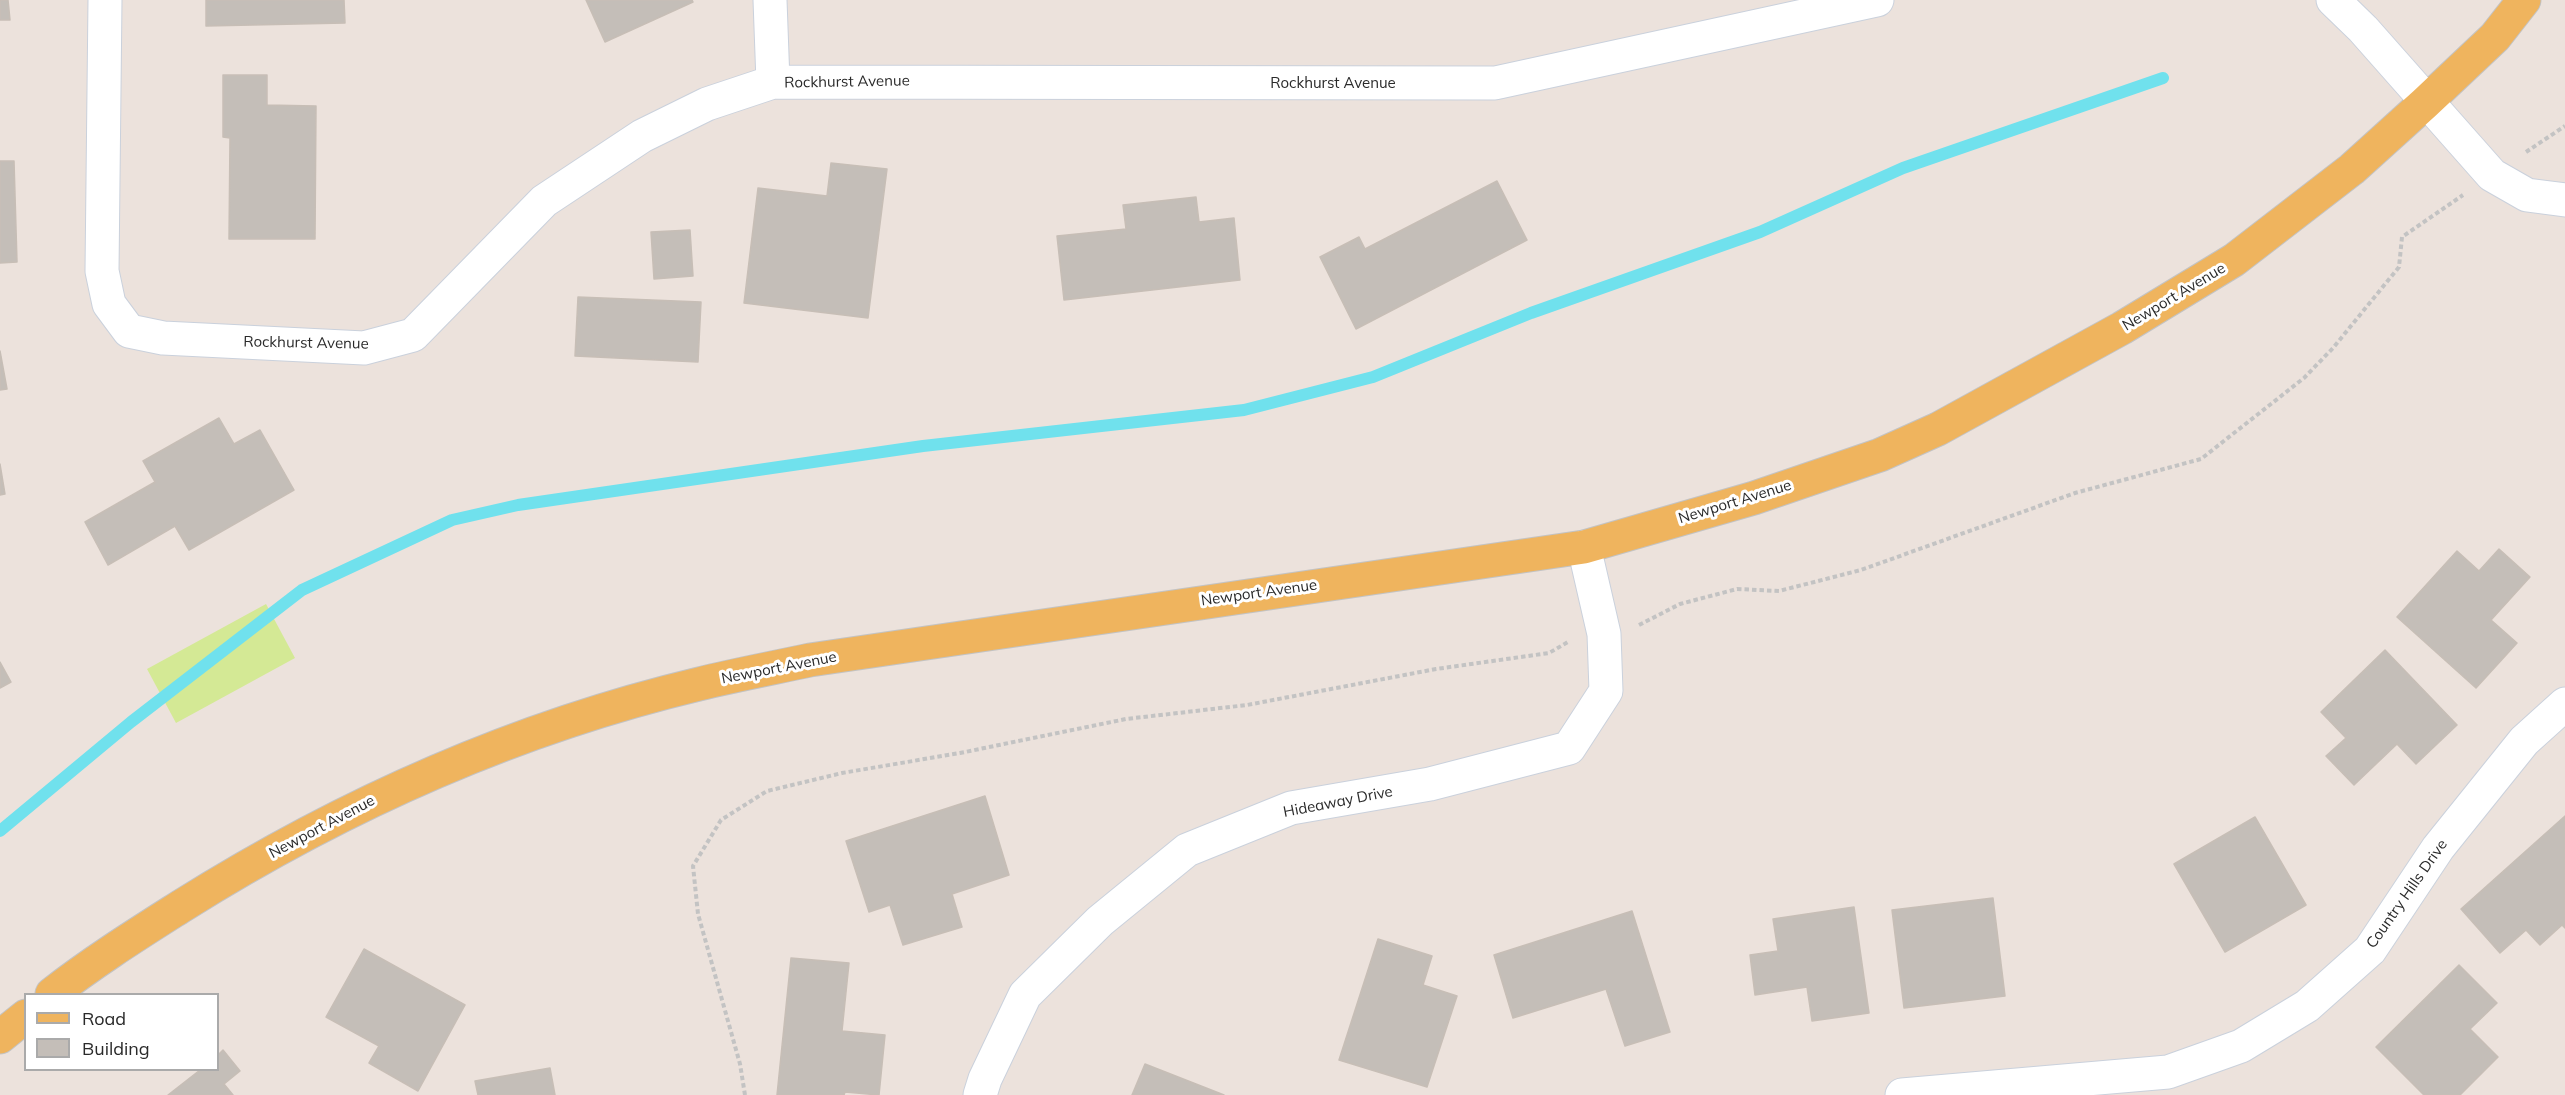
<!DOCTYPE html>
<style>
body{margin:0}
#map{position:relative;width:2565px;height:1095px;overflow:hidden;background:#ece2dc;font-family:Mulish,sans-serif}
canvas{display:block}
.legend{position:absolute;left:24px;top:993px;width:195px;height:78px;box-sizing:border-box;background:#fff;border:2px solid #aaa;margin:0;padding:8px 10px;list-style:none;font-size:18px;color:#2a2a2a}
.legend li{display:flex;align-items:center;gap:12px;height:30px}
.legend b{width:30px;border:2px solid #aaa}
</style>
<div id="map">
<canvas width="2565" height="1095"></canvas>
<ul class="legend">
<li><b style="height:8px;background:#efb45e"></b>Road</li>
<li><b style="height:16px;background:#c4beb8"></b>Building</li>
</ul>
</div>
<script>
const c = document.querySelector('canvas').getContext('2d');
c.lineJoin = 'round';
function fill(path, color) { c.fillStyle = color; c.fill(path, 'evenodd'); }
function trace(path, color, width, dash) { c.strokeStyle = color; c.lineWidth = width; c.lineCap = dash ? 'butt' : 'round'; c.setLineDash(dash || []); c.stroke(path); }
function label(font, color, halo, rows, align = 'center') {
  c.font = font + ' Mulish,sans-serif'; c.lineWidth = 6; c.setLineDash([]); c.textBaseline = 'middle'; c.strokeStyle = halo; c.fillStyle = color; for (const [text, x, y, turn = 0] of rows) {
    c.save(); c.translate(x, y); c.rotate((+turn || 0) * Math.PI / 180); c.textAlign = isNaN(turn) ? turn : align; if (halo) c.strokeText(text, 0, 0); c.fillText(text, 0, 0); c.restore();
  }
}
const pitch = new Path2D(`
 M266,604L295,658L176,723L147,669Z`);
const stream = new Path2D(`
 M0,831L131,722L302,590L452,520L518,505L923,446L1244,410L1373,377L1531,313L1760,232L1903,168L2163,78`);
const building = new Path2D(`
 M0,0H8L10,20H0Z
 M206,0H344L345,23L206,26Z
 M586,0H692L693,2L605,42Z
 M223,75H267V105L316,106L315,239H229L230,138L223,137Z
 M0,161H14L17,262L0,263Z
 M831,163L887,169L868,318L744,303L758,188L827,196Z
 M1497,181L1527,240L1356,329L1320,257L1359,237L1365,249Z
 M1196,197L1199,222L1234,218L1240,280L1064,300L1057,236L1126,229L1123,205Z
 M690,230L693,276L654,279L651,232Z
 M578,297L701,302L698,362L575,356Z
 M0,351L7,389L0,390Z
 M219,418L234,444L260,430L294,490L189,550L175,526L108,565L85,522L155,482L143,461Z
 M0,464L5,494L0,495Z
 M2499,549L2530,577L2491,620L2517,643L2476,688L2397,617L2457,551L2479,571Z
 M2385,650L2457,725L2416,764L2397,744L2354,785L2326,756L2346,738L2321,712Z
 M0,662L11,682L0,688Z
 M985,796L1009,875L952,894L962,927L903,945L890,905L869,912L846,841Z
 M2565,816V928L2562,925L2540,945L2526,930L2500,953L2461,909Z
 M2255,817L2306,905L2225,952L2174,864Z
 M1993,898L2005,996L1904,1008L1892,910Z
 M1854,907L1869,1013L1812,1021L1807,987L1755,995L1750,955L1778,951L1773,919Z
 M1632,911L1670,1032L1625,1046L1606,989L1513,1018L1494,955Z
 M1378,939L1432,956L1423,985L1457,996L1427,1087L1339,1060Z
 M364,949L465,1005L418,1091L369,1063L379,1046L326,1017Z
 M791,958L849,963L842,1031L885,1035L879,1095L845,1092L844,1095H777Z
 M2459,965L2497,1003L2470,1029L2498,1057L2460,1095H2424L2376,1047Z
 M223,1050L240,1071L224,1084L233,1095H168L200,1070H218V1055Z
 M1145,1064L1224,1095H1132Z
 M550,1068L555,1095H478L475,1081Z`);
const path = new Path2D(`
 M2526,152L2565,126
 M1639,625L1680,604L1737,589L1779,591L1861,570L2075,493L2201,459L2304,378L2333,348L2399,267L2402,237L2463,195
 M745,1095L740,1064L698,914L693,866L721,820L767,791L842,773L960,753L1126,719L1247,705L1436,669L1549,653L1568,642`);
const minor = new Path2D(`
 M105,0L102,271L109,304L129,331L163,338L364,348L413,335L544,201L642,136L707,104L773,82L1495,83L1877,0
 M770,0L773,82
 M2333,0L2363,29L2492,175L2527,195L2565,200
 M980,1095L985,1079L1025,995L1100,921L1187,850L1291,808L1430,784L1569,748L1606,691L1604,634L1584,547
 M1902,1095L2168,1072L2241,1046L2307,1006L2370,950L2438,848L2524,741L2565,704`);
const major = new Path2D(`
 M52,994C93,962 136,935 180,907C339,807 515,728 699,684C735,675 773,668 810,660L1584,547L1754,498L1880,455L1938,429L2122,328L2234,260L2352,169L2425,103L2495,37L2524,0
 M0,1037L26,1016`);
const streetNames = [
 ["Rockhurst Avenue",847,82,-1],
 ["Rockhurst Avenue",1333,83],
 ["Newport Avenue",2174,297,-31],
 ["Rockhurst Avenue",306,343,1],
 ["Newport Avenue",1735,502,-17],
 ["Newport Avenue",1259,593,-8],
 ["Newport Avenue",779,668,-11],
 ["Hideaway Drive",1338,802,-11],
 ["Newport Avenue",322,827,-28],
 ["Country Hills Drive",2407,894,-55]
];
fill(pitch, '#d4e995');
trace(stream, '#70e1ed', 12);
fill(building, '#c4beb8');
trace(building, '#c7beb6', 1.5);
trace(minor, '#cad1dc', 35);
trace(major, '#c3c3c3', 35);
trace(path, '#c3c3c3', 4, [4.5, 3]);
trace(minor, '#fff', 33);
trace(major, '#efb45e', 33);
label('15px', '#2a2a2a', '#fff', streetNames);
</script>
